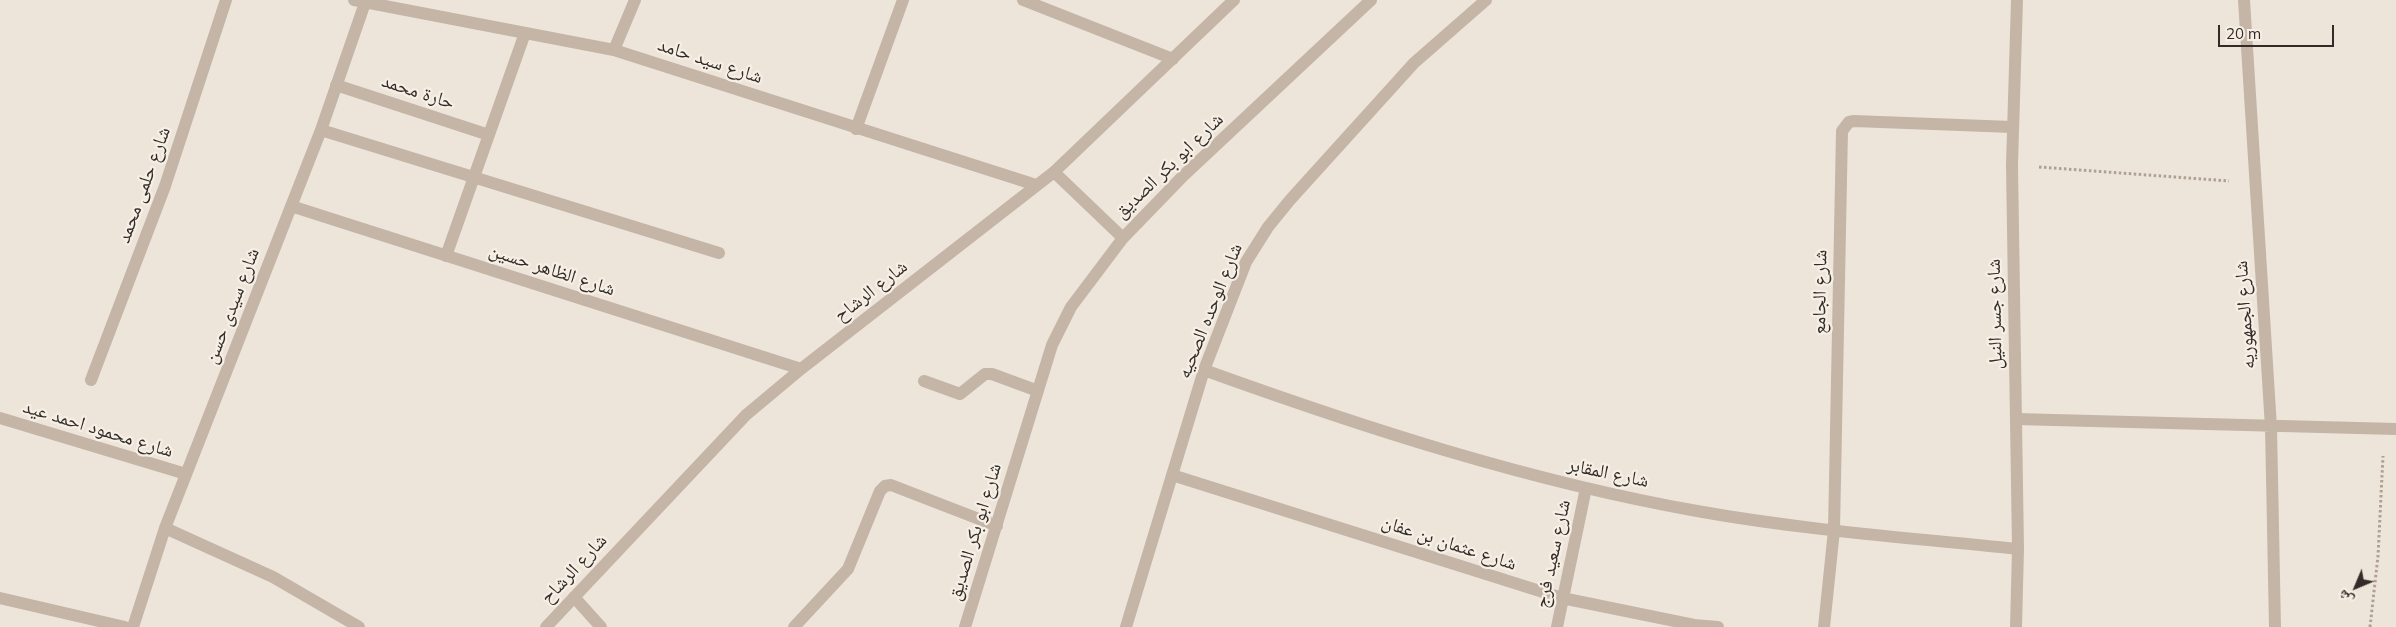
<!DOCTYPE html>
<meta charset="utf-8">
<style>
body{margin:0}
#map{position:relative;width:2396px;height:627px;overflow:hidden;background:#eee5da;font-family:Mulish,"Noto Naskh Arabic",sans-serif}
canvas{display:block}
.north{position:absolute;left:2331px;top:562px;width:50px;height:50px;-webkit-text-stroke:4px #f6efe5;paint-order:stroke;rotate:225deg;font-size:14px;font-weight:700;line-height:20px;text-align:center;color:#322b27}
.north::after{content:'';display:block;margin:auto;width:18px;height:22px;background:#322b27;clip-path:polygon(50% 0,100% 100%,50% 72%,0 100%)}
.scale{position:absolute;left:2218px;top:25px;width:116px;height:22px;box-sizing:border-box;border:2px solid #322b27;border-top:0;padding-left:6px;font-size:15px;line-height:18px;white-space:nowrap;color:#322b27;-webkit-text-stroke:4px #f6efe5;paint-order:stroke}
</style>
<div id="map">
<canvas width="2396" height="627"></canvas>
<div class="north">ش</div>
<div class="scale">20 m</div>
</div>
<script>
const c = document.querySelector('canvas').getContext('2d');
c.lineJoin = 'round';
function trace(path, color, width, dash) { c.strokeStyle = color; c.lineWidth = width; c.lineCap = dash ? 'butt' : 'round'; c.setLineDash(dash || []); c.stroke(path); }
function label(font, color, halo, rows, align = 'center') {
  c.font = font + ' Mulish,"Noto Naskh Arabic",sans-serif'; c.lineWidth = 4.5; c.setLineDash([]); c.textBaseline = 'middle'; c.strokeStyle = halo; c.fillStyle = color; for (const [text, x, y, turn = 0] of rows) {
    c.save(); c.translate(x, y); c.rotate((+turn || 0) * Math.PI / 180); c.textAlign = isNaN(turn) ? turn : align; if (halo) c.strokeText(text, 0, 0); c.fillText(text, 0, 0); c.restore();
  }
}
const path = new Path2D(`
 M2039,167L2229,181
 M2370,627L2378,556L2383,456`);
const minor = new Path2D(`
 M354,0L614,50L1036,185
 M1023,0L1173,59
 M2244,0L2271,427L2275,627
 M614,50L635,0
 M336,85L489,135
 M856,129L903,0
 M321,130L719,253
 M1054,172L1123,238
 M291,206L801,369
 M446,256L525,33
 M1204,370C1365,428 1528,481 1697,511C1803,530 1911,538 2018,549
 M91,380L165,186L226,0
 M924,381L960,394L985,374H992L1038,391
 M0,418L186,474
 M2016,419L2396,429
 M1172,475L1562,598L1694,625L1718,627
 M165,528L273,577L359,627
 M574,597L601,627
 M0,598L125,627
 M133,627L165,528L321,130L366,0
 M546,627L746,415L801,369L1054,172L1234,0
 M794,627L848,569L880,491L885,486L891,485L997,526
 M965,627L1052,345L1071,307L1123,238L1183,176L1371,0
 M1126,627L1204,370L1246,262L1268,227L1290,200L1414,63L1486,0
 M1557,627L1586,488
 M1824,627L1834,530L1842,131L1849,122L1854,121L2012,127`);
const tertiary = new Path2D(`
 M2016,627L2018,549L2012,165L2017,0`);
const streetNames = [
 ["شارع سيد حامد",710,61,18],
 ["حارة محمد",418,92,18],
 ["شارع ابو بكر الصديق",1169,166,-44],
 ["شارع حلمى محمد",144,185,-70],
 ["شارع الظاهر حسين",552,270,18],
 ["شارع الرشاح",871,291,-38],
 ["شارع الجامع",1820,292,-89],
 ["شارع سيدى حسن",232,306,-69],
 ["شارع الوحده الصحيه",1210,311,-68],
 ["شارع جسر النيل",1995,314,-91],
 ["شارع الجمهوريه",2245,315,-94],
 ["شارع محمود احمد عيد",98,429,17],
 ["شارع المقابر",1608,473,12],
 ["شارع ابو بكر الصديق",975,532,-73],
 ["شارع عثمان بن عفان",1449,543,18],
 ["شارع سعيد فرج",1553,554,-78],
 ["شارع الرشاح",574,569,-47]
];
trace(path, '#b0a092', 3, [2.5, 2.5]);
trace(minor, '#c5b5a7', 12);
trace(tertiary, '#c5b5a7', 12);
label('19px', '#322b27', '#f6efe5', streetNames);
</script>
